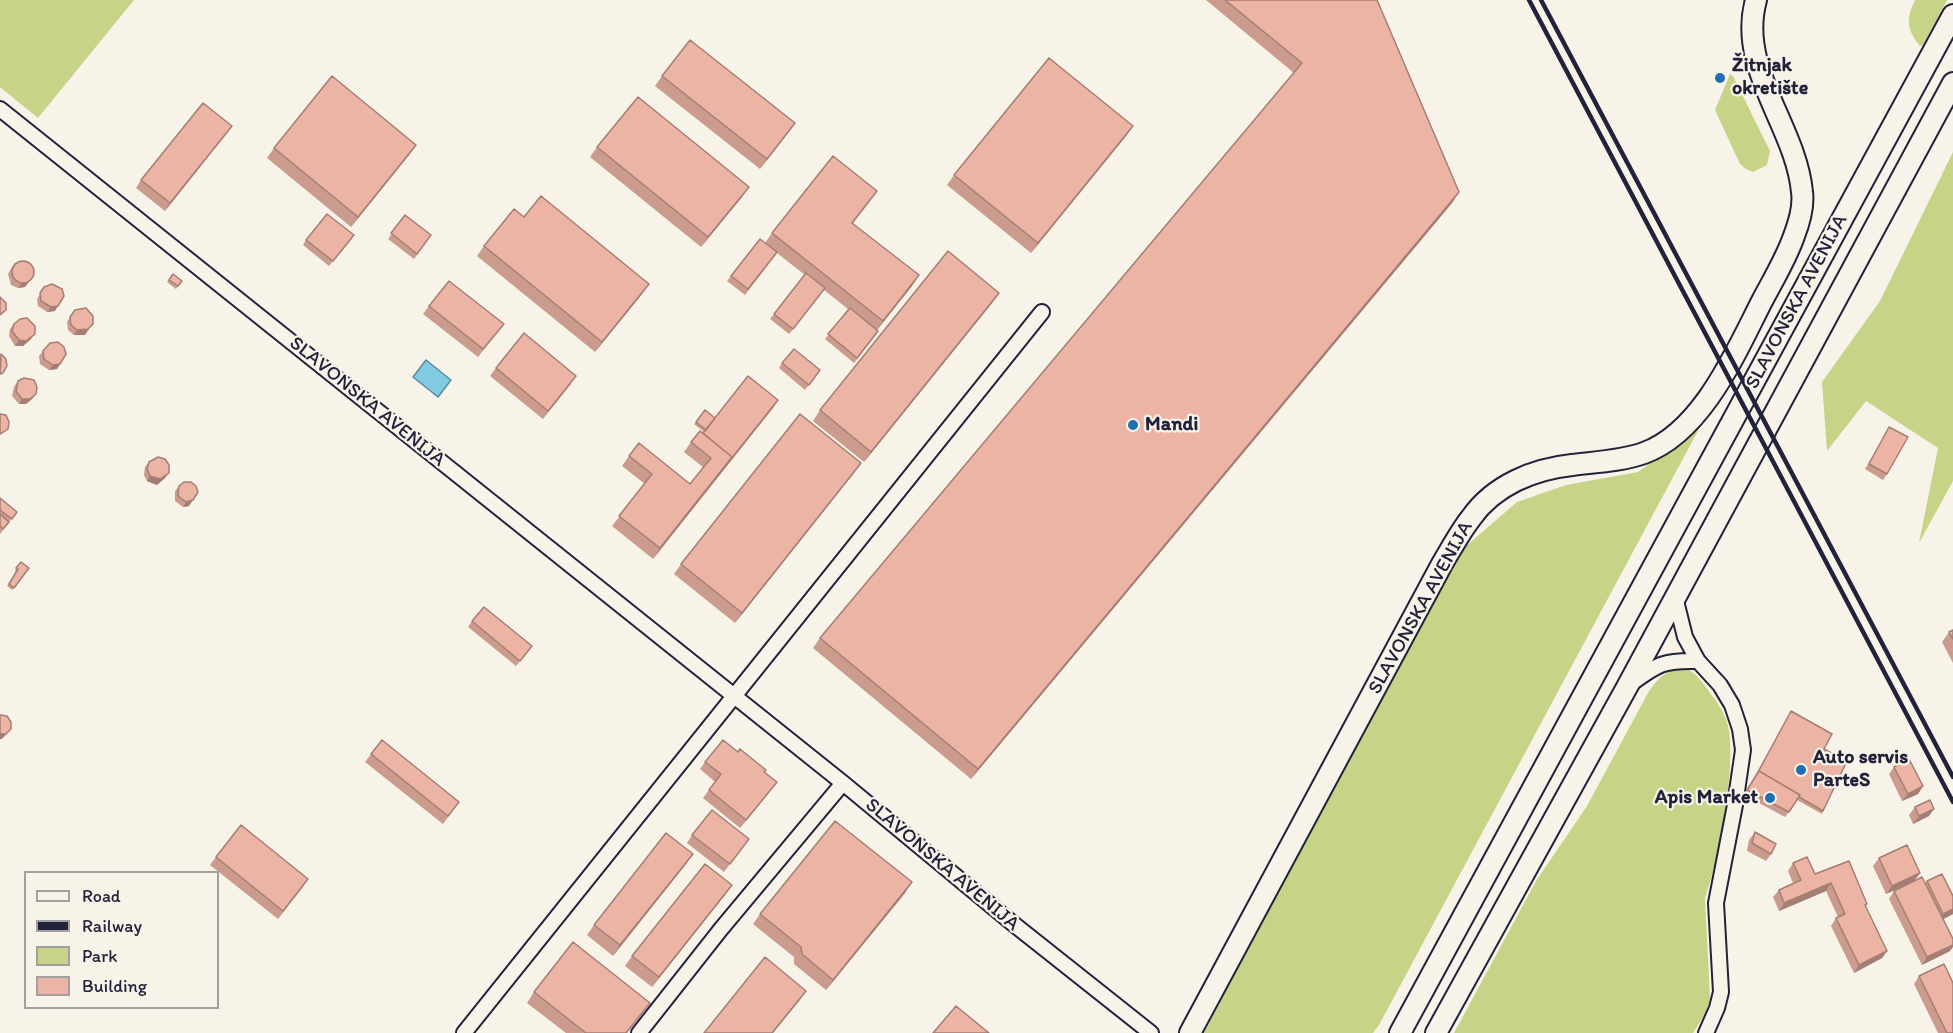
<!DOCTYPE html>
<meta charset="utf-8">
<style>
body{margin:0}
#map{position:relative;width:1953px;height:1033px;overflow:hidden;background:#f7f3e8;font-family:Itim,sans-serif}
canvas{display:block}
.legend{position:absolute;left:24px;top:871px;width:195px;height:138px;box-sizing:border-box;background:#f7f3e8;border:2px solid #a29fa3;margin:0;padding:8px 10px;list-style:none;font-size:18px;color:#22223b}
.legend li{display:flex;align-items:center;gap:12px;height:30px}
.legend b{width:30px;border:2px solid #a29fa3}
</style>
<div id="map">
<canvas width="1953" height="1033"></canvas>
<ul class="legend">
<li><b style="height:8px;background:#f7f3e8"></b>Road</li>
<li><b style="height:8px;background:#22223b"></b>Railway</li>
<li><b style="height:16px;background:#c7d387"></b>Park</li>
<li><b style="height:16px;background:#ecb4a4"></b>Building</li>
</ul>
</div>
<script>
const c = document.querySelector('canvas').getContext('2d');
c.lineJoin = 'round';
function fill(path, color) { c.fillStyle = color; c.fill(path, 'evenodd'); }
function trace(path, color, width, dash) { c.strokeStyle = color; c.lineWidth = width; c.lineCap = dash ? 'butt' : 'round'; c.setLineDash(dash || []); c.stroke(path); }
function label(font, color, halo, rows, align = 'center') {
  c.font = font + ' Itim,sans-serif'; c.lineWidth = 4.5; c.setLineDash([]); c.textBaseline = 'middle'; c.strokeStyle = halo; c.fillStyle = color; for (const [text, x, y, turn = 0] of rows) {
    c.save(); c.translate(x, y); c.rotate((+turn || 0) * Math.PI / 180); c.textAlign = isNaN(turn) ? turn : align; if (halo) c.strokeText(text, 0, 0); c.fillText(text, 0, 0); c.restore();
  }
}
const green = new Path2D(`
 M0,0H134L38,118L0,87Z
 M1915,0H1947L1923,45L1920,46C1906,28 1906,20 1915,0Z
 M1730,74L1733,76L1770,151L1767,165L1753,172L1746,169L1740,164L1715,110Z
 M1953,152V481L1919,543L1938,448L1866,401L1827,451L1822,382L1880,301Z
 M1700,427L1379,1025L1373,1033H1204L1451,559L1517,502L1566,485L1638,472Z
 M1682,667C1695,671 1700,679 1708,690C1716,701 1725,712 1728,726C1737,764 1719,860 1705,898L1710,999L1705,1014L1693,1033H1454L1536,881L1587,806L1648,693C1658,678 1664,672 1682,667Z`);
const water = new Path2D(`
 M426,360L451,380L438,397L413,377Z`);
const street = new Path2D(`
 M0,109L843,783L1011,922L1151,1033
 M1675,597L1685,637L1698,661L1720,685L1732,705L1740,729L1743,750L1735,805L1716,903L1721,992L1717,1008L1706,1033
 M1632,683C1658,664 1664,660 1698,661
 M464,1033L1042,312
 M639,1033L721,929L843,783`);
const secondary = new Path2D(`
 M1190,1033L1442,564C1451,549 1460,532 1471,518C1494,485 1534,469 1572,465C1596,462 1622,461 1644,453C1702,432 1736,352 1762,301C1773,280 1786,259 1794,236C1799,223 1804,206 1802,192C1796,126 1737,69 1756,0
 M1400,1033L1953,15
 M1436,1033L1627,687L1953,83`);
const rail = new Path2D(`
 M1529,0L1953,802
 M1541,0L1953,777`);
const wall = new Path2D(`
 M1206,0H1377L1459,192L1452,203L971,779L813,648L820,638L1294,73Z
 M662,76L795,123L760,169L655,86Z
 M1133,126L1126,136L1031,253L947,185L954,175Z
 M226,134L165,211L136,188L141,180Z
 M416,145L409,155L351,227L267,158L274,148Z
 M597,147L742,197L701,247L590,157Z
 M870,201L853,223L912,286L877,330L878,331L875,336L854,363L825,339L848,309L824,290L789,334L770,319L805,275L777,253L745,295L727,281L760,239L765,243L772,233Z
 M405,215L431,235L414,259L388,239Z
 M524,217L642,294L595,352L477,256L484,246Z
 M306,240L350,241L329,266L303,245Z
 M15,262L25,287L18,288L11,285L8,274Z
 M173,274L182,281L176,289L167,282Z
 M44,287L55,311L47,312L38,306L37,299Z
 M999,293L992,303L864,462L813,421L820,410Z
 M429,306L504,324L478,357L423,314Z
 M75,310L85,335H74L68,330L67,322Z
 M14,324L31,339L23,346H15L9,336L10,329Z
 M43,351L60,364L57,369L49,370L40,364L39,356Z
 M782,363L820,370L805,390L779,368Z
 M496,368L571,384L543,419L490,376Z
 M18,381L36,394L32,399L26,404H19L12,396L14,387Z
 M778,400L653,559L612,526L645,484L622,466L629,456L690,484L704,468L684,452L691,442L704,432L694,424L696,422L715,418Z
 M1889,427L1887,474L1883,480L1865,469Z
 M149,462L165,478L157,485L147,481L144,475L145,467Z
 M861,463L735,623L674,574L681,564Z
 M179,486L189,506L183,507L175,501V491Z
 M0,498L17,512L0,534Z
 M21,562L29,568L12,590L7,586L16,572L15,570Z
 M472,621L528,651L516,666L468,627Z
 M1953,630V663L1942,642L1949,632Z
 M1790,714L1824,749L1823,811L1822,814L1797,800L1785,817L1744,795Z
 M371,754L459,802L443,824L365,762Z
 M705,762L764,772L771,790L740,828L703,798L715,782L700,769Z
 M1894,767L1923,786L1918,794L1902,801L1889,774Z
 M1915,807L1929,816L1913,824L1909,815Z
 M1755,832L1771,854L1766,861L1747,851L1749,840Z
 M692,835L749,839L724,872L687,843Z
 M216,857L303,887L278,919L210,865Z
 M1879,858L1920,873L1914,881L1886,894L1873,866Z
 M1849,861L1865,906L1887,951L1882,958L1854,973L1831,926L1836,918L1838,917L1826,891L1779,911L1773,897L1779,890L1793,883L1788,871L1793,863L1815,874Z
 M686,864L613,956L587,935L594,925Z
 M1927,881L1953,896V914L1943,919L1950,951L1922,965L1889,899L1894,891L1925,883Z
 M732,885L652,987L625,966L632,956Z
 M905,893L826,990L794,964V957L753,924L760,914Z
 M1919,976L1953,1033H1938L1914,984Z
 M534,992L650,1003L627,1033H566L527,1003Z`);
const shadedWall = new Path2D(`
 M795,123L788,133L760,169L767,159Z
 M232,126L226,134L165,211L170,203Z
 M1133,126L1126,136L1031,253L1038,243Z
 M416,145L409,155L351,227L358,217Z
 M749,187L742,197L701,247L708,237Z
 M1459,192L1452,203L971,779L978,769Z
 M919,275L912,286L876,331L883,321Z
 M29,282L25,287L18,288L22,283Z
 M649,284L642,294L595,352L602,342Z
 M999,293L992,303L864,462L871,452Z
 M58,306L55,311L47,312L51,307Z
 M89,329L85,335H74L77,330Z
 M35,334L31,339L23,346H15L19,340Z
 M60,364L57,369L49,370L53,365Z
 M36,394L32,399L26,404H19L22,399Z
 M778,400L773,408L653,559L660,548Z
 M861,463L854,473L735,623L742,613Z
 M169,473L165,478L157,485L147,481L150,476Z
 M193,500L189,506L183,507L186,502Z
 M11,729L2,739H0V734Z
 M777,782L771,790L740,828L746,820Z
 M1923,786L1918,794L1902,801L1908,794Z
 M1934,809L1929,816L1913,824L1919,816Z
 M693,854L686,864L613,956L620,945Z
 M1920,873L1914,881L1886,894L1892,886Z
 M912,882L905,893L826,990L833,980Z
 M1831,883L1826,891L1779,911L1784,903Z
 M732,885L725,895L652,987L659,977Z
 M1953,909V914L1938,922L1943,914Z
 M1953,945V947L1950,951L1922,965L1927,957Z
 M1887,951L1882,958L1854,973L1859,965Z
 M806,991L799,1001L773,1033H772Z`);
const building = new Path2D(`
 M1225,0H1377L1459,192L978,769L820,638L1302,63Z
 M690,40L795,123L767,159L662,76Z
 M1049,58L1133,126L1038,243L954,175Z
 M332,76L416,145L358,217L274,148Z
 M638,97L749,187L708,237L597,147Z
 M203,103L232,126L170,203L141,180Z
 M833,156L877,191L852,223L919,275L883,321L772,233Z
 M541,196L649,284L602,342L484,246L514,209L524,217Z
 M327,214L354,235L333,261L306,240Z
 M405,215L431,235L417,254L391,233Z
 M760,239L777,252L748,289L731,276Z
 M948,251L999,293L871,452L820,410Z
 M12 272a11 11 0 1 1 22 0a11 11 0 1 1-22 0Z
 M806,273L825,288L793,329L774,314Z
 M173,274L182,281L178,286L169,280Z
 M449,281L504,324L483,349L429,306Z
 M52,284L62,289L64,296L58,306L51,307L41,301L40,293L44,287Z
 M0,297L6,303V310L0,315Z
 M86,308L93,316V324L88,329L77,330L71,325L70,317L75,310Z
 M850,308L878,331L857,358L828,334Z
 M27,318L35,326V334L26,341L19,340L12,331L14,324L20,319Z
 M524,333L576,376L548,411L496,368Z
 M58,342L64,347L66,354L60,364L53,365L44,359L43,351L50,343Z
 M794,349L820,370L809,385L782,363Z
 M1,354L6,359L7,366L3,373L0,374Z
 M748,376L778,400L731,459L732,457L703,433Z
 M24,378L34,380L37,387L36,394L30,399H22L16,391L18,381Z
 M705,410L715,418L706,430L696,422Z
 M0,414L6,415L9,422L8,429L2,433L0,434Z
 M800,414L861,463L742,613L681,564Z
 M1889,427L1908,437L1887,474L1869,464Z
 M700,431L732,457L660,548L619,516L652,474L629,456L639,443L690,484L711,458L691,442Z
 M158,457L165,459L169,465V473L160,479L150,476L147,469L149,462Z
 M184,482H191L196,486L198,492L193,500L186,502L178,496L179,486Z
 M0,498L17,512L12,519L0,510Z
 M0,514L9,522L3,529L0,526Z
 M21,562L29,568L14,588L9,584L18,569L16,568Z
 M484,607L532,646L520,661L472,621Z
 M1953,630V639L1949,632Z
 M1791,711L1832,734L1824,749L1847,761L1823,811L1799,797L1800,795L1759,771L1757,774Z
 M0,715L7,716L11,722V729L6,734H0Z
 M382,740L459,802L448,816L371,754Z
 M723,740L738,752L740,749L766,770L764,772L777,782L746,820L709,790L721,774L705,762Z
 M1909,759L1923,786L1908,794L1894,767Z
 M1759,771L1800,795L1789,812L1747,790Z
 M1930,800L1934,809L1919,816L1915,807Z
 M712,810L749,839L730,864L692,835Z
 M835,821L912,882L833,980L802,954L801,947L760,914Z
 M241,825L308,879L283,911L216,857Z
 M1755,832L1776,844L1771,854L1752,843Z
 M666,833L693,854L620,945L594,925Z
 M1907,845L1920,873L1892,886L1879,858Z
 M1807,857L1815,874L1849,861L1867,904L1865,905L1887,951L1859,965L1836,918L1845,914L1831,883L1784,903L1779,890L1801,880L1793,863Z
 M705,864L732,885L659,977L632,956Z
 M1942,874L1953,896V909L1943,914L1927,881Z
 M1922,877L1953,939V945L1927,957L1894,891Z
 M573,942L650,1003L626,1033H586L534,992Z
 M765,957L806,991L772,1033H704Z
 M1944,964L1953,983V1033H1947L1919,976Z
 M956,1006L989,1033H933Z`);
const markers = [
 [1720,78,6,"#1f6fb2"],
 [1133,425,6,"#1f6fb2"],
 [1801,770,6,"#1f6fb2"],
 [1770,798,6,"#1f6fb2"]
];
const poiNames = [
 ["Žitnjak",1732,66],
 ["okretište",1732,89],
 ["Mandi",1145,425],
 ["Auto servis",1813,758],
 ["ParteS",1813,781],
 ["Apis Market",1758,798,"right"]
];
const streetNames = [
 ["SLAVONSKA AVENIJA",1797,302,-62],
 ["SLAVONSKA AVENIJA",367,402,39],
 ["SLAVONSKA AVENIJA",1421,608,-61],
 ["SLAVONSKA AVENIJA",942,865,40]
];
fill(green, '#c7d387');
fill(water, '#82cce2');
trace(water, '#5c889f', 1.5);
trace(street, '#22223b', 18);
trace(secondary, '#22223b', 24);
trace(street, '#f7f3e8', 14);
trace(secondary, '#f7f3e8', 20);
trace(rail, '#22223b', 4.5);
fill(wall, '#cb9b8d');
fill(shadedWall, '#a57e73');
fill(building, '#ecb4a4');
trace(building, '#a57e73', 1.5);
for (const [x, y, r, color] of markers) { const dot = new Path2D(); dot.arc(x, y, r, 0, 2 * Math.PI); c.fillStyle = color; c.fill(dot); trace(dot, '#f7f3e8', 2); }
label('bold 20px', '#22223b', '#f7f3e8', poiNames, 'left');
label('20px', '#22223b', '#f7f3e8', streetNames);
</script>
